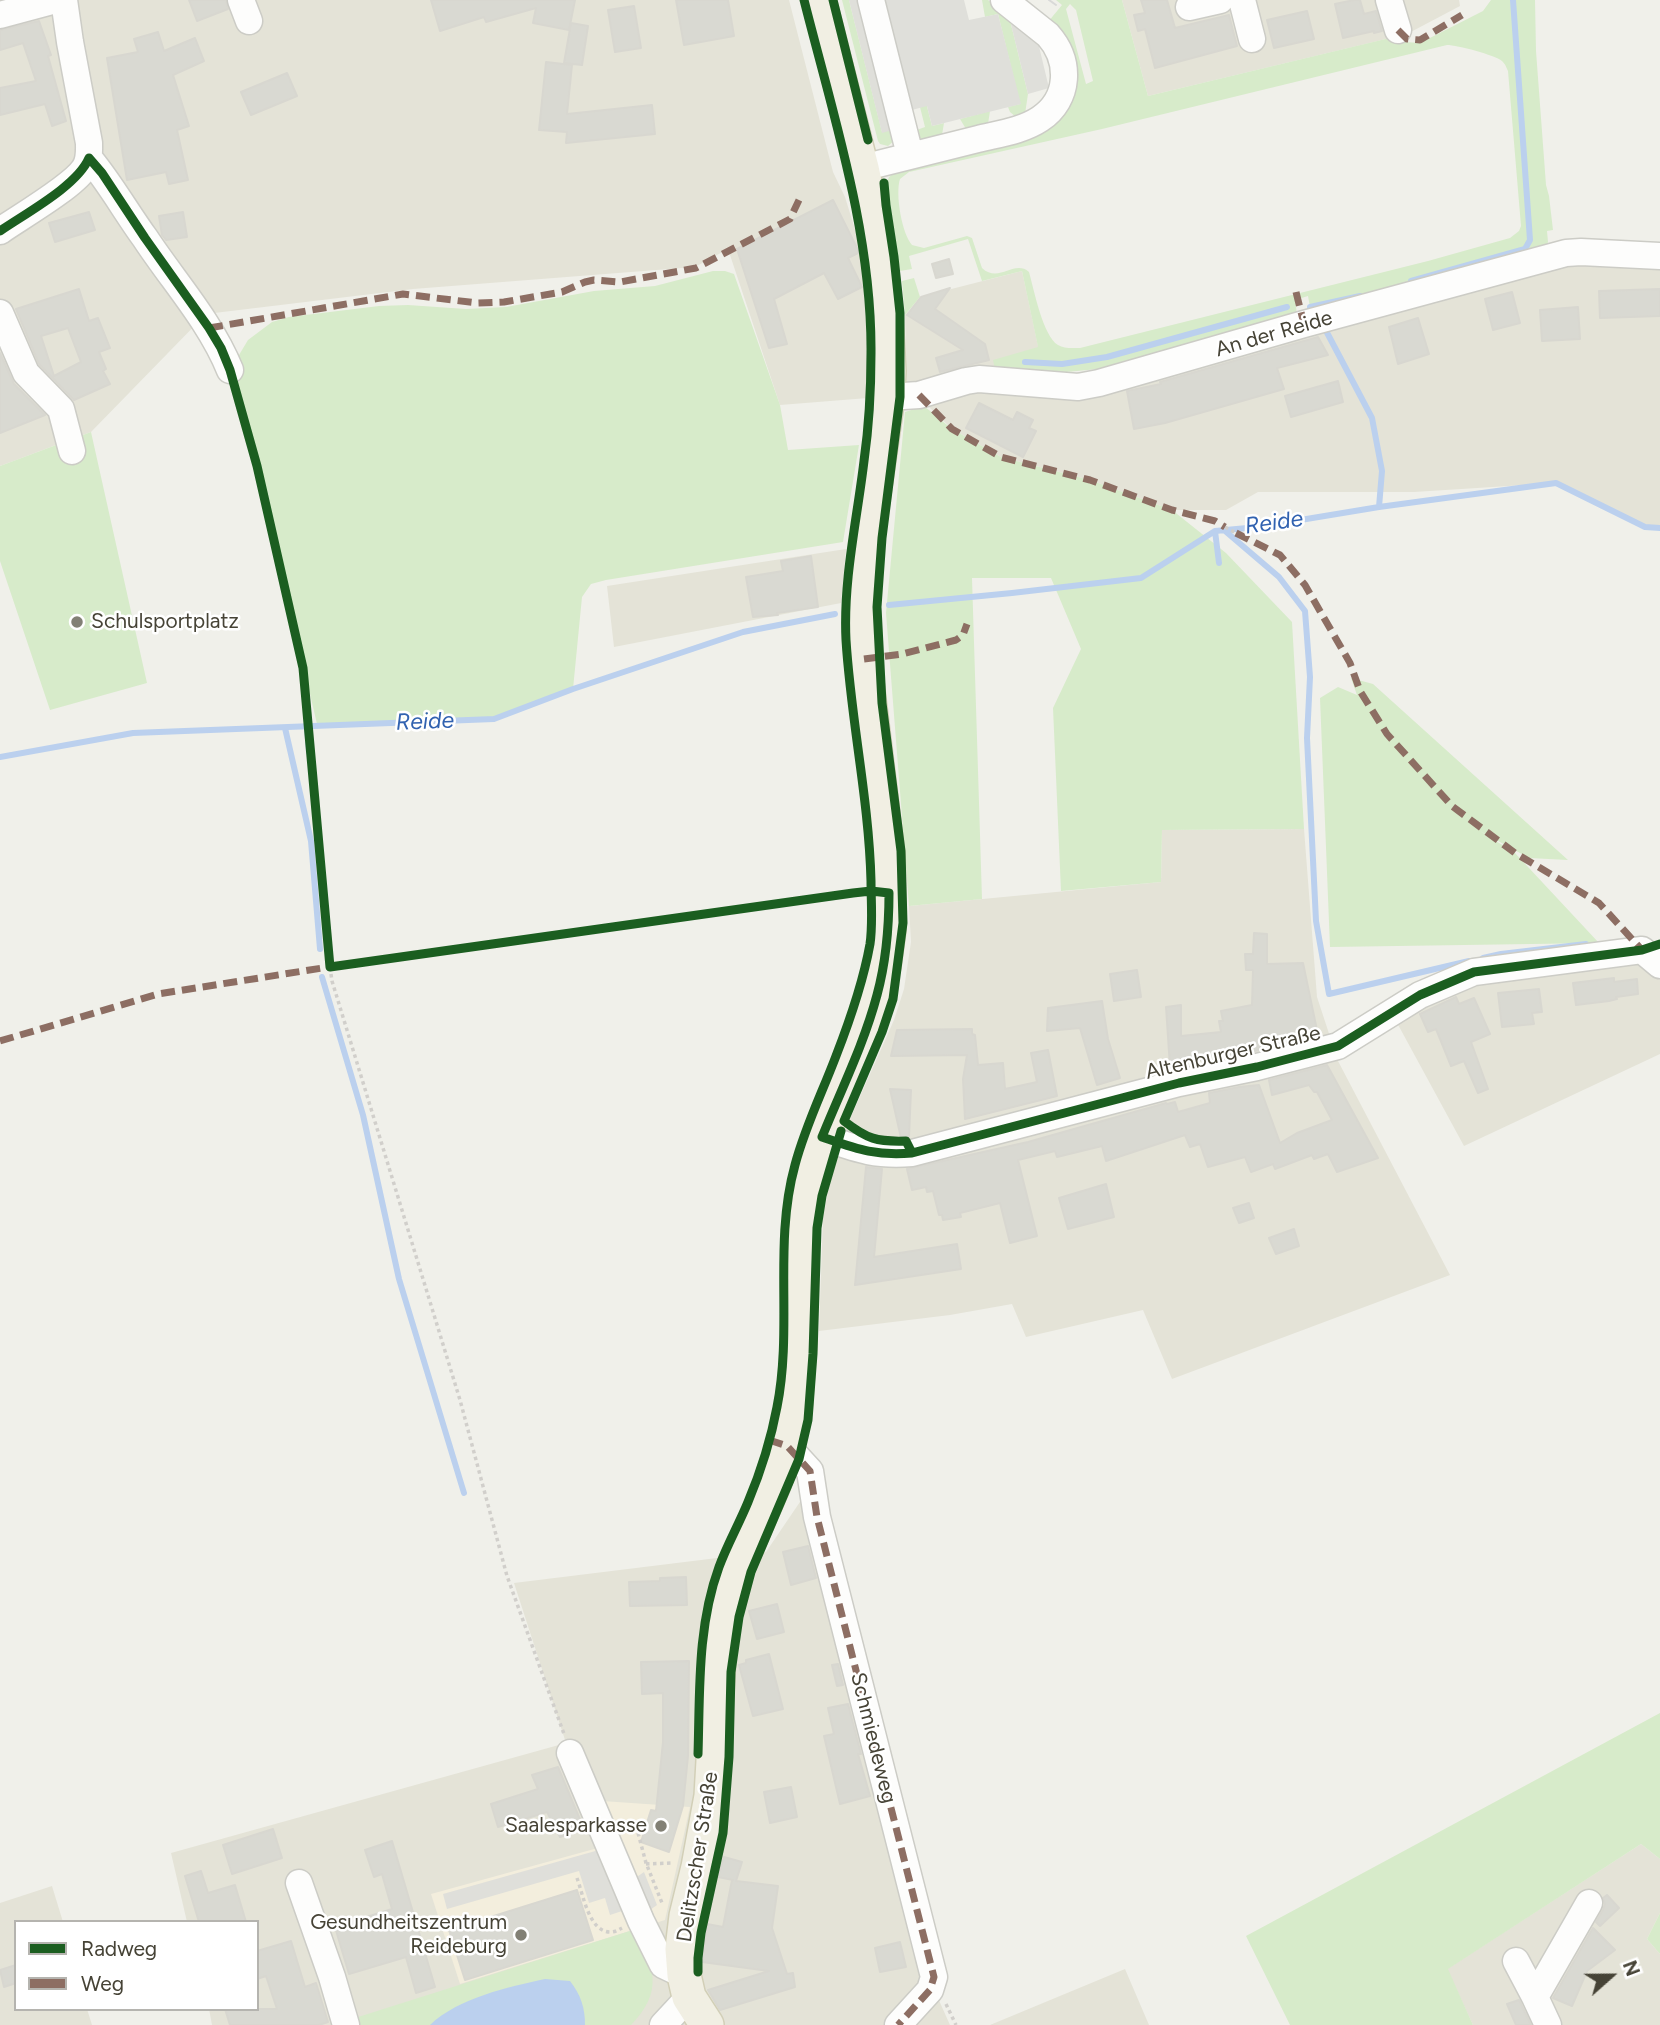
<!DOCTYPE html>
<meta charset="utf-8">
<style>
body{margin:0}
#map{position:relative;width:1660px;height:2025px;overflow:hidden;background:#f0f0ea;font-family:Figtree,sans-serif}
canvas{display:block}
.legend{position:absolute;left:14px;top:1920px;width:245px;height:91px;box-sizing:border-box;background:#fff;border:2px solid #b5b4af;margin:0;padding:9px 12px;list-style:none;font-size:21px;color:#464336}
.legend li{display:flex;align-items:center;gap:14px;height:35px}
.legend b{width:35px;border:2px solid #b5b4af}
.north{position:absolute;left:1576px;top:1941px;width:70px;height:70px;-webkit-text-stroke:5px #fff;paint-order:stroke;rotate:69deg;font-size:19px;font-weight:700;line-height:28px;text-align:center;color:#464336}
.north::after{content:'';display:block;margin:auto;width:24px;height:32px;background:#464336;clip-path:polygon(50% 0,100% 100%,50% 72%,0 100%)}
</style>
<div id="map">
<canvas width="1660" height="2025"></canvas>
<ul class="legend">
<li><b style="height:9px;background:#1b5e20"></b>Radweg</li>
<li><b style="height:9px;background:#8d6e63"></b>Weg</li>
</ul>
<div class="north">N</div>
</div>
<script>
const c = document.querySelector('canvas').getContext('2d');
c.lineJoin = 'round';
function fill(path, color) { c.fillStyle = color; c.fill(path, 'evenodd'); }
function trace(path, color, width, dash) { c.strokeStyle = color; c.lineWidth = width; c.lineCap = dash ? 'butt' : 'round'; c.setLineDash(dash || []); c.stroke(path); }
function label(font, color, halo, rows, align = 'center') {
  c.font = font + ' Figtree,sans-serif'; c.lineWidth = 5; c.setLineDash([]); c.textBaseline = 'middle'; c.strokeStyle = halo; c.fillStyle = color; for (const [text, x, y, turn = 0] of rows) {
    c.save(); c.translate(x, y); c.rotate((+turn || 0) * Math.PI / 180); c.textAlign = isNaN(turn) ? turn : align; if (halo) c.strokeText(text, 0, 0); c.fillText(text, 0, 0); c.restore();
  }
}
const residential = new Path2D(`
 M0,0H789L833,172L845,197L862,252L865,289L868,398L780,405L728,249L695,267L413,289L206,314L91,432L0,466Z
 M1122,0H1459L1460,6L1407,34L1148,96Z
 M1581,252L1660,256V528L1645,527L1556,483L1414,492H1258L1226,510H1172L1090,480L1001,457L952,429L907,386L905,315L920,297L1022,271L1048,393Z
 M846,549L841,603L614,647L607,586Z
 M1304,829L1317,997L1338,1061L1450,1275L1172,1379L1143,1310L1026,1337L1012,1304L950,1315L819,1331L823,1218L830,1181L850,1119L894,1020L904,989L911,942L909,906L1161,882L1162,830Z
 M1642,950L1660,968V1054L1464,1146L1396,1021L1474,972Z
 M806,1493L929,1978L950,2025H212L209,2009H257V1922H187L171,1853L566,1743L514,1583L766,1552Z
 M1641,1844L1660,1859V1913L1647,1939L1660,1954V2025H1473L1447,1969Z
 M52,1886L63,1922H16V2009H87L92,2025H0V1903Z
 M1125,1969L1149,2025H990Z`);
const commercial = new Path2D(`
 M602,1801L690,1807L665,1920L460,1984L431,1894L605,1846Z`);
const green = new Path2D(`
 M842,0H849L882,132L896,129L895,140L888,146L880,144L878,141Z
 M893,0H900L932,126L944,123L942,135L924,141L918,137L914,131L925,127Z
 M982,0H988L1009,16L1028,94L1025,114L1016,117L1010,112L1008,107L1020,104L998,14L985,17Z
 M1056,0H1122L1148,96L1398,36L1405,42L1420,43L1483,11L1491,0H1535L1536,51L1546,185L1549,196L1553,230L1547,231L1548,242L1545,251L1311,313L1308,296L1295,300L1297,314L1098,369L1056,373L995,369L993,360L1038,347L1022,271L982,281L968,239L909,256L912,269L900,271L887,182L889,177L896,171L1056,121L1048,22L1062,5ZM1070,4L1076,10L1093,81L1086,84L1066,9ZM1447,45C1457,45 1495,55 1502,61C1506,65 1506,67 1508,71L1521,226L1519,231L1510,238L1428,261L1080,348C1073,348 1064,349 1058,345C1043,336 1034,290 1029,272C1014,259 999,284 982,268L972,238L967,236L924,248L912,245C902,234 895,194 900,179L909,172L1102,129Z
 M990,111L988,124L966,129L960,119Z
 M713,271H725L734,274L780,405L788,450L859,445L843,542L606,580L591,584L582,597L573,689L494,719L317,724L257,466L230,370L248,340L272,322L289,317L379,306L408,305L466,309L506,307L594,291L655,286Z
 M914,278L920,297L905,315L902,281Z
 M924,406L952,429L1001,457L1090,480L1172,510L1226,553L1292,622L1304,829L1162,830L1161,882L1061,891L1053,708L1081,649L1051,578H972L982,899L909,906L886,613L905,412Z
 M91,432L147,683L50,710L0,561V466Z
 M1351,678L1373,684L1568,860L1529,858L1480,831L1515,853L1599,943L1330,947L1320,698L1338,687L1357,695Z
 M1660,1713V1859L1641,1844L1448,1969L1473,2025H1290L1246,1936Z
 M1660,1913V1954L1647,1939Z
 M636,1929C654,1968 664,1991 631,2025H357L355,2018Z`);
const parking = new Path2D(`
 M849,0H863L896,129L882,133Z
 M880,0H964L969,20L998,14L1021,104L932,126L927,106L908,111Z
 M1009,16L1037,38L1049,88L1028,94Z
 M606,1848L628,1909L610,1915L605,1898L589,1903L579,1871L447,1909L443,1894Z
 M644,1872L657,1905L647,1912L634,1879Z`);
const water = new Path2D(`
 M545,1979L570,1981C581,1995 585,2008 585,2025H430C458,1998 508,1987 545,1979Z`);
const stream = new Path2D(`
 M1411,281L1525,249L1530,240L1513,0
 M1310,307L1360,296
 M1323,325L1372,418L1382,471L1379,507
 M1025,362L1062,364L1107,357L1287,307
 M1224,530L1279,577L1305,611L1310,677L1307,738L1316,921L1329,994L1469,961
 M1215,531L1219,563
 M889,605L1012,593L1141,578L1215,531L1258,527L1379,507L1556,483L1645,527L1660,528
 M307,727L309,752
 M285,728L311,841L320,949
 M0,757L133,733L494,719L573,689L743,632L835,614
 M1483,958L1501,954L1586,944
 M322,977L363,1115L399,1279L464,1493`);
const building = new Path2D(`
 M189,0H226L228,9L197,21Z
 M431,0H575L569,30L533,23L536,8L486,22L484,17L440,31Z
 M676,0H728L734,36L684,45Z
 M1141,0H1167L1175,28L1229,15L1237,46L1155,68L1145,29L1138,31L1134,15L1145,13Z
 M1354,0H1360L1364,14L1376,11L1382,31L1374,33V31L1343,38L1335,4Z
 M634,6L641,48L615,52L608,10Z
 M1307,11L1314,39L1274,48L1267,20Z
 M39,21L51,55L48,56L66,121L52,126L45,104L0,115V88L36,81L23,43L0,50V30Z
 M571,23L588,26L582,65L564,63Z
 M158,32L164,51L195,38L204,61L173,75L189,126L177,130L188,180L169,184L166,172L127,180L107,58L138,52L134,39Z
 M546,62L572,65L567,114L652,105L655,134L566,143L567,132L539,130Z
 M287,73L297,96L251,115L241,92Z
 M833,200L858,250V253L848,258L862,287L838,299L824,273L774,299L787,344L769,348L737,249Z
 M89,212L95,230L55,242L49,223Z
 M183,212L187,237L166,240L162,235L159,216Z
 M949,259L953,274L936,278L932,264Z
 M950,288L935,309L985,344L989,360L940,372L936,358L963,350L907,315L921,297Z
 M79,289L89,321L98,318L110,348L99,352L106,369L103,371L110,384L74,400L39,364L16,309ZM68,328L81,362L54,376L41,336Z
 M1660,289V316L1600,318L1599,291Z
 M1512,292L1520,323L1493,330L1485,299Z
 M1578,307L1580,339L1542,341L1540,310Z
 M1418,318L1429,354L1398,364L1389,327Z
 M1318,337L1328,355L1277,368L1284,389L1165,423L1134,429L1127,391L1161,384L1160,382Z
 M0,353L14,384L45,415L0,433Z
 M1338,381L1343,402L1291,417L1285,396Z
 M979,403L1013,420L1017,412L1033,420L1029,428L1036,431L1023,457L966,428Z
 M811,556L818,607L777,613L778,615L753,617L746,577L783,571L781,561Z
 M1254,933L1267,934V964L1303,963L1318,1035L1247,1053L1221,1058L1182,1062V1066L1170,1067L1166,1007L1181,1005V1036L1221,1032L1219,1021H1223L1221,1011L1252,1005L1253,970H1246L1245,954H1253Z
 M1137,970L1141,997L1114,1001L1110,974Z
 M1614,978V982L1637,979L1638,994L1616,997L1617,999L1609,1001L1576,1005L1573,983Z
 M1539,989L1542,1012L1532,1013L1534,1024L1502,1027L1498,993Z
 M1456,997L1459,1004L1474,998L1490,1034L1471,1042L1488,1089L1478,1093L1464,1061L1451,1066L1436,1029L1428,1032L1420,1014Z
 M1102,1001L1108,1039L1120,1078L1097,1085L1080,1028L1047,1031L1048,1008Z
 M972,1029V1034L975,1035L978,1065L1003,1063L1005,1089L1037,1082L1031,1053L1048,1050L1057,1096L965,1119L963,1079L967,1055L891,1056L897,1030Z
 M1327,1065L1378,1158L1337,1172L1328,1154L1314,1159L1312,1155L1275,1169L1273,1164L1251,1172L1245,1157L1208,1167L1200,1144L1190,1147L1185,1135L1106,1161L1102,1146L1057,1157L1055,1151L1018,1160L1037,1236L1010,1243L1000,1203L960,1213L961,1217L943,1220L942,1215H939L933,1191L927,1192L926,1187L912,1190L907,1169L1028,1142L1166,1103L1167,1104L1175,1102L1178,1112L1210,1103L1209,1093L1239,1087L1259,1085L1280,1143L1297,1133L1332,1120L1317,1092H1314L1309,1085L1272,1095L1269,1080Z
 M890,1089L911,1090L909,1137L901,1138Z
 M866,1167L882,1169L874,1257L957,1244L961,1269L855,1285Z
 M1106,1184L1114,1217L1068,1229L1059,1198Z
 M1249,1203L1254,1218L1239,1223L1233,1208Z
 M1294,1229L1299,1246L1276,1254L1269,1238Z
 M808,1546L816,1578L791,1585L783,1552Z
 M686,1577L687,1605L630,1606L629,1582L660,1581V1578Z
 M777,1604L784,1632L757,1639L749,1611Z
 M769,1654L783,1709L753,1716L739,1665L746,1663V1660Z
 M689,1661L688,1756L683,1806L669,1852L641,1842L651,1810L656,1811L663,1742V1693L642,1694L641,1662Z
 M838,1664L843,1685L837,1686L832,1665Z
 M848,1704L861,1754H858L870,1796L840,1804L824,1736L834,1734L828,1708Z
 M558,1767L584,1829L560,1837L547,1812L498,1827L491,1804L538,1789L532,1775Z
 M791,1787L797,1817L770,1823L764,1792Z
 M273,1829L282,1858L232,1874L223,1845Z
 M392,1841L435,1987L416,1993L406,1957L349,1974L335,1927L392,1909L382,1874L374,1877L365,1850Z
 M724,1857L742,1862L736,1881L778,1886L772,1928L787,1974L793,1973L795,1987L720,2010L708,1990L769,1971L702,1962L707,1924L723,1927L732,1880H733L718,1877Z
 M201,1871L208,1893L235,1885L246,1922H199L185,1876Z
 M577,1890L593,1940L465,1980L449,1930Z
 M1607,1895L1619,1908L1600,1926L1596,1922L1603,1910L1605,1904L1603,1898Z
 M1593,1928L1615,1950L1587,1971L1572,2006L1553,1998Z
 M291,1941L305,1987L316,1983L328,2022L319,2025H230L225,2009H277L266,1976L257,1979V1951Z
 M900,1942L906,1967L880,1972L875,1948Z
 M16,1965V1983L4,1987L0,1970Z
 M1519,2000L1521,2004L1531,2025H1516L1507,2004Z`);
const path = new Path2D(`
 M1225,527L1236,533
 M307,715L309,740
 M330,967L332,981L460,1400L507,1576L564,1734
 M638,1833L646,1863L662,1903
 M646,1864L673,1863
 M577,1878C583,1894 589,1933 611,1932C615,1932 618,1930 622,1928
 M946,2004L956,2025`);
const minor = new Path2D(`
 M241,0L249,21
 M871,0L910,155
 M1242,0L1252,39
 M1389,0L1398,30
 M1189,7L1220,0
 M0,15L56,0
 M89,158C110,183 126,212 145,238C174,282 210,321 230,370
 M862,168C901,158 939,149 978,139C998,134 1022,131 1040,119C1070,99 1071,61 1048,35L1004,0
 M0,231C20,217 72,187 84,169C90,161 89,152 89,143L70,42L64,0
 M0,313L26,373L61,409L72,451
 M888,397L919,395L966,381L979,379L1078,387L1099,383L1304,324L1566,253L1581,252L1660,256
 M822,1137C857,1149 874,1156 912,1153L1179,1083L1257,1067L1338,1046L1420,995L1474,972L1642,950L1660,965
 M787,1446L810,1471L817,1517L934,1977L930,1990L898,2025
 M570,1753L641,1921L663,1965L684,1975
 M299,1883L332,1977L346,2025
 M1516,1961L1535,1997
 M663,2025L689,1997
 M1548,2025L1535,1997L1589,1903`);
const major = new Path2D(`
 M707,2025L689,1997L684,1975L682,1949L686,1916L698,1867L711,1796L721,1620L732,1581L774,1484L787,1446L795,1410L800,1338L798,1305L800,1246L810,1177L822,1137L869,1020L884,965L889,929L888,856L864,659L862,610L865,554L888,397L889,371L886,317L874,225L862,168L819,0`);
const tram = new Path2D(`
 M1049,0L1056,5`);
const quiet = new Path2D(`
 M1398,30L1407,39L1420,40L1462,15
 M1296,292L1304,324
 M209,328L403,294L477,303L504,302L562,292L585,282L594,280L620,282L696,268L790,219L799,200
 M919,395L952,429L1001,457L1090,480L1172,510L1215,521L1225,527
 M1236,533L1280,555L1305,585L1350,663L1360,691L1387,734L1452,806L1515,853L1599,903L1642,950L1647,948
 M864,659L902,654L956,640L963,635L967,624
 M0,1041L158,994L335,966
 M769,1440L787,1446L810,1471L817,1517L934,1977L930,1990L898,2025`);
const cycleway = new Path2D(`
 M833,0L868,140
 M884,183L886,205L894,257L900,313V397L882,538L877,607L882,703L901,851L903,923L893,999L882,1032L844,1121C867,1139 877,1142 906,1141L912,1153
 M0,231C26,213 77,186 89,158L102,173L145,238L209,328L221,348L230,370L257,466L303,668L330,967L853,893L871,891L889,893C889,928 886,962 877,995C864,1044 841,1090 822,1137C857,1149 874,1156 912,1153L1179,1083L1257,1067L1338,1046L1420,995L1474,972L1642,950L1660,944
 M698,1754C700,1692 697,1627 719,1567C727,1545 739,1524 748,1502C761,1471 771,1439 777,1407C793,1327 773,1244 795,1165C805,1127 822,1093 836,1056C850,1020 863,983 870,944C873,924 871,902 871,881C869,800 851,721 846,640C843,580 857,520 864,461C869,426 871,388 871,353C872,233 833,115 804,0
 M698,1972V1958L701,1933L723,1833L729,1757L731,1672L739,1617L751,1572L799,1459L808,1420L813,1354L817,1228L822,1196L841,1131`);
const markers = [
 [77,622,7,"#828075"],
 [661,1826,7,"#828075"],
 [521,1935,7,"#828075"]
];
const streetNames = [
 ["An der Reide",1274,334,-16],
 ["Altenburger Straße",1233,1053,-13],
 ["Schmiedeweg",873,1738,76],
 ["Delitzscher Straße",698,1857,-81]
];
const poiNames = [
 ["Schulsportplatz",91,622,"left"],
 ["Saalesparkasse",647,1826],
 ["Gesundheitszentrum",507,1923],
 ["Reideburg",507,1947]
];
const waterNames = [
 ["Reide",1274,523,-8],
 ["Reide",425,722,-2]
];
fill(residential, '#e4e3d7');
fill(commercial, '#f3eedd');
fill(green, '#d7ebca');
fill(parking, '#dfdfda');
fill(water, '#bbd0ee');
trace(stream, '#bbd0ee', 6);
fill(building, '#d9d9d2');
trace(building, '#d8d7d0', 2);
trace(minor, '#ccccc6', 29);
trace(major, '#d2cfb7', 36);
trace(path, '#d1cfcb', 3.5, [3.5, 3.5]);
trace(minor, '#fdfdfc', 26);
trace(major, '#f1efe3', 33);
trace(tram, '#d9d9d8', 2);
trace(quiet, '#8d6e63', 7, [14, 7]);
trace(cycleway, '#1b5e20', 9);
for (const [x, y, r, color] of markers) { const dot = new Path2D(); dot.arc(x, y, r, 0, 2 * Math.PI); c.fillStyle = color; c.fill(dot); trace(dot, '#fff', 2.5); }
label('21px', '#464336', '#fff', streetNames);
label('21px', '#464336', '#fff', poiNames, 'right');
label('italic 23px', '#3162b0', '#fff', waterNames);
</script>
